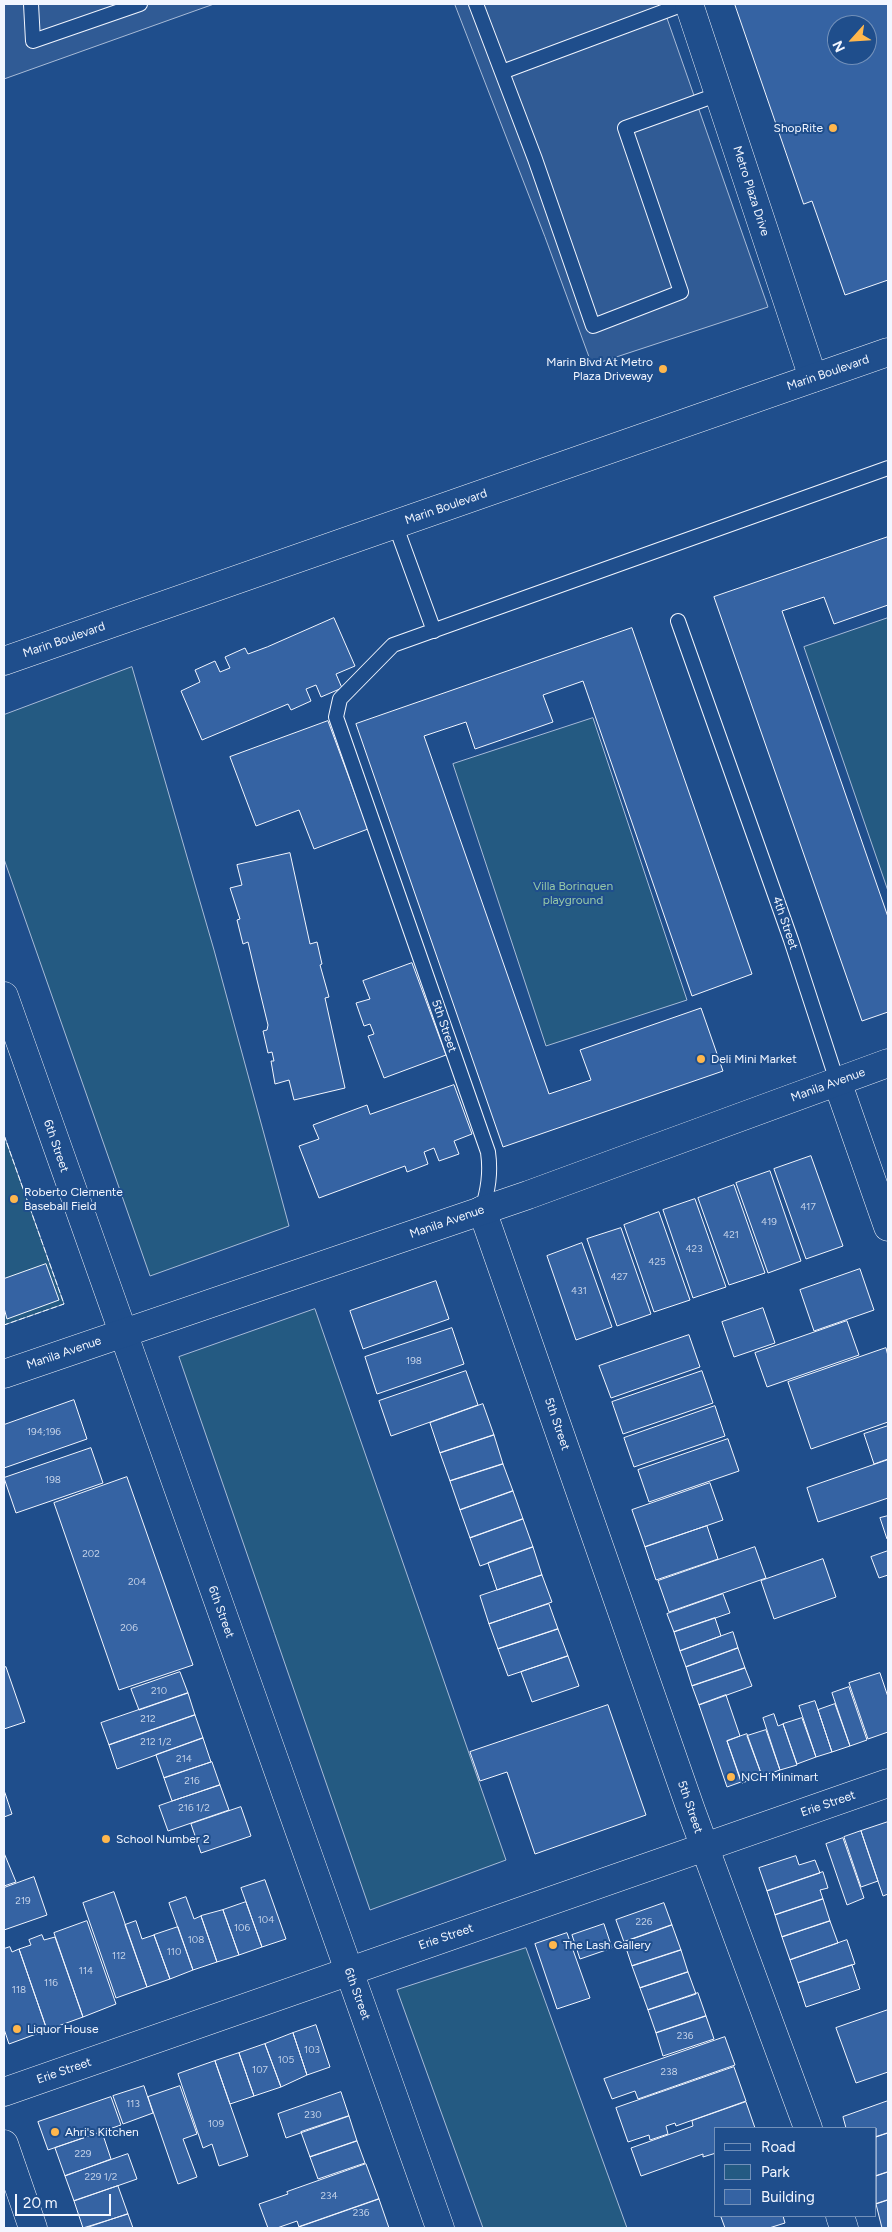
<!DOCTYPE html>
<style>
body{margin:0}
#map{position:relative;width:892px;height:2232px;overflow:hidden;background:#1f4e8c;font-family:Figtree,sans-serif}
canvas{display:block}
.frame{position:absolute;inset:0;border:5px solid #f2f6ff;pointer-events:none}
.legend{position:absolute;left:714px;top:2127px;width:162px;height:90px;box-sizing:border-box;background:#1f4e8c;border:1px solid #7391ba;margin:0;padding:6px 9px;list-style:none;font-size:15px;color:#f2f6ff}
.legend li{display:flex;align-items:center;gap:10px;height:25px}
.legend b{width:25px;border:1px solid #7391ba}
.north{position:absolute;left:827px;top:15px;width:50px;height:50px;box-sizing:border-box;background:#1f4e8c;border:1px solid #7391ba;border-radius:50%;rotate:244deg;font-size:14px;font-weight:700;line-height:20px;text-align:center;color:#f2f6ff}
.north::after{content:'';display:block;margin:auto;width:18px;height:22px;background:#ffb74d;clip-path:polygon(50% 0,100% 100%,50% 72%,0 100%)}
.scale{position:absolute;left:15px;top:2194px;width:96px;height:22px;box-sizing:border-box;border:2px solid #f2f6ff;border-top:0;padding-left:6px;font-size:15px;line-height:18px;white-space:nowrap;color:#f2f6ff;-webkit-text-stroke:4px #1f4e8c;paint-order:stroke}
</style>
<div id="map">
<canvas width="892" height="2232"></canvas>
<div class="frame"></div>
<ul class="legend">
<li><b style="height:6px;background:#1f4e8c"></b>Road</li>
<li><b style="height:14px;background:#245a82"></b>Park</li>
<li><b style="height:14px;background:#3563a3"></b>Building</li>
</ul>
<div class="north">N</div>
<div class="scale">20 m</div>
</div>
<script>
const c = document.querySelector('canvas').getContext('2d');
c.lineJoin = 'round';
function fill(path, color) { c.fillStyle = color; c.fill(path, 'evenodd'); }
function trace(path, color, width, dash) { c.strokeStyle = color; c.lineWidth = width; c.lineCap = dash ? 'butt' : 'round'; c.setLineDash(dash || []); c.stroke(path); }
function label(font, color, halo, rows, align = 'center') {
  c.font = font + ' Figtree,sans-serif'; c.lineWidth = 4; c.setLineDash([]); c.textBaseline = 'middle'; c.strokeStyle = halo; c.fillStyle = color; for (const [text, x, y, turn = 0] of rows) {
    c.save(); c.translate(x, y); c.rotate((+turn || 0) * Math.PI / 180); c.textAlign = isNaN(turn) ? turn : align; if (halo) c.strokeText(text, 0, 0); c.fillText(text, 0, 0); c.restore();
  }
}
const green = new Path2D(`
 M888,618V891L804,647Z
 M132,667L214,950L289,1226L150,1276L4,859V715Z
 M593,718L687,1000L546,1046L453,764Z
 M4,1135L64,1304L4,1325Z
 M315,1309L506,1860L370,1910L179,1357Z
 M526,1948L627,2228H483L397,1990Z`);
const parking = new Path2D(`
 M4,4H214L4,79Z
 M455,4H662L768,307L592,365L545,237Z`);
const building = new Path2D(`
 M735,4H888V280L845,295L812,201L804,204ZM837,25H867V55H837Z
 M888,537V605L834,624L824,597L782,611L888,917V1012L862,1021L714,597Z
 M334,618L355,666L336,674L342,688L321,697L316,685L306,689L311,701L291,710L288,704L202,740L181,691L200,682L195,670L215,661L220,672L230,668L225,657L245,648L248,654L267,647Z
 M632,628L752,974L692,996L583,681L543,695L553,722L475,749L466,722L424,736L549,1094L591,1080L580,1050L701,1008L723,1071L503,1147L356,724Z
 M328,721L368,829L314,849L299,810L256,826L230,757Z
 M290,853L310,944L317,942L322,964L320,965L329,997L325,998L345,1088L294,1100L289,1080L275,1084L271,1061H274L272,1052L268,1053L263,1031L267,1030L268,1025L257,980L248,942L243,944L237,920L240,919L230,888L242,885L237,865Z
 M412,963L446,1055L384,1078L368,1036L374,1034L370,1024L364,1026L356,1003L370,999L363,981Z
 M454,1085L472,1134L454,1141L459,1154L439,1161L434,1148L424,1152L428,1164L407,1172L405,1166L319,1198L299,1146L319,1139L313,1125L367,1105L370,1114Z
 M811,1156L843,1246L806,1259L774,1169Z
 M770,1171L801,1261L768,1273L736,1183Z
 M734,1185L765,1273L729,1285L698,1198Z
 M695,1199L726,1287L693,1298L663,1210Z
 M659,1212L690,1300L654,1312L624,1225Z
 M621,1228L651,1314L617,1326L587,1239Z
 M582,1243L612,1327L576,1340L547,1256Z
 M46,1264L59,1300L7,1319L4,1308V1279Z
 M860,1269L874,1310L814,1331L800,1290Z
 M436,1281L449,1319L363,1349L350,1311Z
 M763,1308L775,1343L734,1357L722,1322Z
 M847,1321L859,1355L767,1387L755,1353Z
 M452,1328L464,1364L377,1394L365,1357Z
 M689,1335L700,1367L611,1398L599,1366Z
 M886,1348L888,1356V1422L811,1449L788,1382Z
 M466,1371L478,1405L391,1436L379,1401Z
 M702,1371L713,1403L623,1434L612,1402Z
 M74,1400L87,1439L4,1468V1425Z
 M483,1404L494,1435L440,1453L430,1423Z
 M715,1406L725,1436L634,1467L624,1438Z
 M888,1426V1459L874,1464L864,1434Z
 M494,1435L503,1464L450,1481L440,1453Z
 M728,1439L739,1471L649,1502L638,1470Z
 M91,1448L103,1483L16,1513L4,1478Z
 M888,1460V1498L818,1522L807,1488Z
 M503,1464L513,1491L460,1510L450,1481Z
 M127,1477L193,1665L119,1690L54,1503Z
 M710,1483L723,1520L645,1547L632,1510Z
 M513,1491L523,1519L470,1538L460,1510Z
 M888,1516V1538L887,1539L880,1518Z
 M523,1519L533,1547L480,1566L470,1538Z
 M707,1526L718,1559L656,1580L645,1547Z
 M533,1547L542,1575L497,1590L488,1563Z
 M755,1547L766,1578L669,1612L658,1581Z
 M888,1551V1575L879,1578L871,1557Z
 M823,1559L836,1597L774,1619L761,1581Z
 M542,1575L552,1602L489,1624L480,1596Z
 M723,1594L730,1613L674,1632L667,1614Z
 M549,1604L558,1629L498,1649L489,1624Z
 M715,1618L721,1636L680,1651L674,1632Z
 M558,1629L568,1656L508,1676L498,1649Z
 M733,1632L738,1648L686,1667L680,1651Z
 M738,1648L745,1668L692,1686L686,1667Z
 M568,1656L579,1686L532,1702L521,1672Z
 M6,1667L25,1722L4,1729V1668Z
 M745,1668L752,1686L699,1705L692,1686Z
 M180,1672L188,1693L139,1710L131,1689Z
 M880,1673L888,1697V1732L868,1739L849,1683Z
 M849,1687L867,1740L850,1746L832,1693Z
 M188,1693L195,1715L109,1745L101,1723Z
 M726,1695L740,1736L727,1741L741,1782L727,1787L699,1705Z
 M815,1701L832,1752L816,1757L799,1706Z
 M835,1704L850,1746L832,1752L818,1710Z
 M608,1705L646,1815L535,1854L507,1772L480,1781L470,1752Z
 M774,1714L778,1726L783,1724L797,1765L780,1770L763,1718Z
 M195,1715L203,1738L117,1769L109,1745Z
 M802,1718L816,1757L797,1764L783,1724Z
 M766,1730L780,1770L762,1776L747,1736Z
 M747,1734L762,1776L742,1783L727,1741Z
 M203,1738L211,1762L164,1778L156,1755Z
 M212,1762L220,1785L172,1801L164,1778Z
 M220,1785L229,1810L168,1831L159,1806Z
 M5,1793L12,1814L4,1817V1794Z
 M241,1807L251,1836L201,1853L191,1824Z
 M888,1822V1894L883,1896L861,1831Z
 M861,1831L878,1881L861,1887L844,1837Z
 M843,1838L864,1898L847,1905L826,1844Z
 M4,1853L16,1882L4,1886Z
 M796,1856L799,1865L815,1860L820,1873L767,1891L759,1868Z
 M823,1872L828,1888L820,1890L823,1899L775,1915L767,1891Z
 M34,1877L47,1915L4,1930V1888Z
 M265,1880L286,1939L262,1947L241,1888Z
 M114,1892L147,1987L116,1998L83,1903Z
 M186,1897L194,1919L201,1916L217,1962L193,1970L169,1903Z
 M823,1899L830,1921L782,1937L775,1915Z
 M246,1902L262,1947L239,1955L223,1910Z
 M664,1903L672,1925L624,1942L616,1920Z
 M223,1910L239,1955L217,1962L201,1916Z
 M87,1921L116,2004L83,2017L54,1933Z
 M136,1921L142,1939L154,1935L170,1979L147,1987L125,1925Z
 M830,1921L838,1943L790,1960L782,1937Z
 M604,1924L612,1948L580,1959L572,1935Z
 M672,1925L681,1950L632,1966L624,1942Z
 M178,1927L193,1970L170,1979L154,1935Z
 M567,1933L590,1998L557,2009L535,1944Z
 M42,1935L44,1940L55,1937L83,2017L47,2030L19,1949L31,1945L29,1940Z
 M847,1940L855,1964L798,1983L790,1960Z
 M10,1947L12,1952L19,1949L47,2030L9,2044L4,2029V1949Z
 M681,1950L688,1972L640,1988L632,1966Z
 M852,1965L860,1989L806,2007L798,1983Z
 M688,1972L696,1994L648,2010L640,1988Z
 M698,1993L706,2016L656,2033L648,2010Z
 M888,2010V2072L856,2083L836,2028Z
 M706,2016L714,2039L663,2056L656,2033Z
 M316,2025L330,2067L307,2075L293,2033Z
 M293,2033L307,2075L281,2087L265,2044Z
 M725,2037L735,2065L638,2099L635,2091L612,2099L604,2079Z
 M265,2044L281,2087L254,2096L239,2053Z
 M239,2053L254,2096L230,2104L215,2061Z
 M215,2061L248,2156L219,2166L212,2144L203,2148L178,2074Z
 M734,2067L746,2101L676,2126L675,2123L666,2126L668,2134L650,2140L649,2135L628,2142L616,2108Z
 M144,2086L153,2113L123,2124L113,2096Z
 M180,2086L197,2134L183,2139L197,2177L178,2184L148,2097Z
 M341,2092L349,2116L286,2138L278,2114Z
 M111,2097L121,2125L48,2150L38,2122Z
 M888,2101V2133L876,2137V2128H846L843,2117Z
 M746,2102L755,2128H716V2153L703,2157V2154L641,2176L631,2148L693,2126L692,2121Z
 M349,2116L357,2141L310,2157L301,2132Z
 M102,2132L111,2159L65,2176L55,2148Z
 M888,2133V2172L876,2176V2137Z
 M357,2141L365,2163L318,2179L310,2157Z
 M128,2154L137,2179L74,2201L65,2176Z
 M366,2164L379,2199L299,2227L297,2221L277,2228H268L259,2204L288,2194L287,2192Z
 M888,2172V2200L876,2204V2176Z
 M118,2186L128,2214L83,2228L74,2201Z
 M379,2199L389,2228H299V2227Z
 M888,2200V2228H882L876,2204Z
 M128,2214L133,2228H86Z
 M725,2216H783L785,2223L769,2228H725L721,2217Z`);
const service = new Path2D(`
 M31,4L33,41L140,4
 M476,4L535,159L593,326L681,292L625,128L719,94
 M502,72L684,4
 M395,524L434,631
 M678,621L791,940L837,1081
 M482,1210C488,1190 491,1173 488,1152L336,717L340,699L393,645L888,468`);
const minor = new Path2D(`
 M689,4L813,378
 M4,996L440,2228
 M837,1081L888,1227
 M482,1210L691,1810L808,2128
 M4,2092L888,1783
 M4,2144L33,2228
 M840,2216L844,2228`);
const tertiary = new Path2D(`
 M4,1374L528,1195L888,1063`);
const secondary = new Path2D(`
 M4,661L888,352`);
const fence = new Path2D(`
 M4,1135L64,1304L4,1325`);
const markers = [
 [833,128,5,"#ffb74d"],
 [663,369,5,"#ffb74d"],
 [701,1059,5,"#ffb74d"],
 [14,1199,5,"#ffb74d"],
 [731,1777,5,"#ffb74d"],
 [106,1839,5,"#ffb74d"],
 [553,1945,5,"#ffb74d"],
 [17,2029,5,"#ffb74d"],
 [55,2132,5,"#ffb74d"]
];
const numberNames = [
 ["417",808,1207],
 ["419",769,1222],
 ["421",731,1235],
 ["423",694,1249],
 ["425",657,1262],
 ["427",619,1277],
 ["431",579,1291],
 ["198",414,1361],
 ["194;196",44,1432],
 ["198",53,1480],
 ["202",91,1554],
 ["204",137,1582],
 ["206",129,1628],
 ["210",159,1691],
 ["212",148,1719],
 ["212 1/2",156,1742],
 ["214",184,1759],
 ["216",192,1781],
 ["216 1/2",194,1808],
 ["219",23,1901],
 ["104",266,1920],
 ["226",644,1922],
 ["106",242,1928],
 ["108",196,1940],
 ["110",174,1952],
 ["112",119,1956],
 ["114",86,1971],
 ["116",51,1983],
 ["118",19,1990],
 ["236",685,2036],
 ["103",312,2050],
 ["105",286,2060],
 ["107",260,2070],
 ["238",669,2072],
 ["113",133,2104],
 ["230",313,2115],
 ["109",216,2124],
 ["229",83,2154],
 ["229 1/2",101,2177],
 ["234",329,2196],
 ["236",361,2213]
];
const poiNames = [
 ["ShopRite",823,128,"right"],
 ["Marin Blvd At Metro",653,362,"right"],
 ["Plaza Driveway",653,376,"right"],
 ["Deli Mini Market",711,1059],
 ["Roberto Clemente",24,1192],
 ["Baseball Field",24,1206],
 ["NCH Minimart",741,1777],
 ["School Number 2",116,1839],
 ["The Lash Gallery",563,1945],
 ["Liquor House",27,2029],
 ["Ahri's Kitchen",65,2132]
];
const streetNames = [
 ["Metro Plaza Drive",751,191,72],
 ["Marin Boulevard",828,373,-19],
 ["Marin Boulevard",446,507,-19],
 ["Marin Boulevard",64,640,-19],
 ["4th Street",785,923,71],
 ["5th Street",444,1026,71],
 ["Manila Avenue",828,1085,-20],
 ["6th Street",56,1146,71],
 ["Manila Avenue",447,1222,-19],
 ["Manila Avenue",64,1353,-19],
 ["5th Street",557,1424,71],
 ["6th Street",221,1612,70],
 ["Erie Street",828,1804,-19],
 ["5th Street",690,1807,71],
 ["Erie Street",446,1937,-19],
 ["6th Street",357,1994,70],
 ["Erie Street",64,2071,-19]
];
const parkNames = [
 ["Villa Borinquen",573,886],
 ["playground",573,900]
];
fill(green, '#245a82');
trace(green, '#a8bbd7', 1);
fill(parking, '#305b95');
trace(parking, '#a8bbd7', 1);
fill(building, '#3563a3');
trace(building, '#f2f6ff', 1);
trace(service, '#f2f6ff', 16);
trace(minor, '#f2f6ff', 29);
trace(tertiary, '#f2f6ff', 29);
trace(secondary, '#f2f6ff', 29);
trace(service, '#1f4e8c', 14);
trace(minor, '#1f4e8c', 28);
trace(tertiary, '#1f4e8c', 28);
trace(secondary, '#1f4e8c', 28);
trace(fence, '#f2f6ff', 1, [6, 2.5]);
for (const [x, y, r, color] of markers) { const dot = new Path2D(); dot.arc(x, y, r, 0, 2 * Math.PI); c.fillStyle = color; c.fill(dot); trace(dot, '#1f4e8c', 2); }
label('10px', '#c3d1e8', null, numberNames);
label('12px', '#f2f6ff', '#1f4e8c', poiNames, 'left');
label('12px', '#f2f6ff', '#1f4e8c', streetNames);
label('12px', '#97c8a6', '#1f4e8c', parkNames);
</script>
